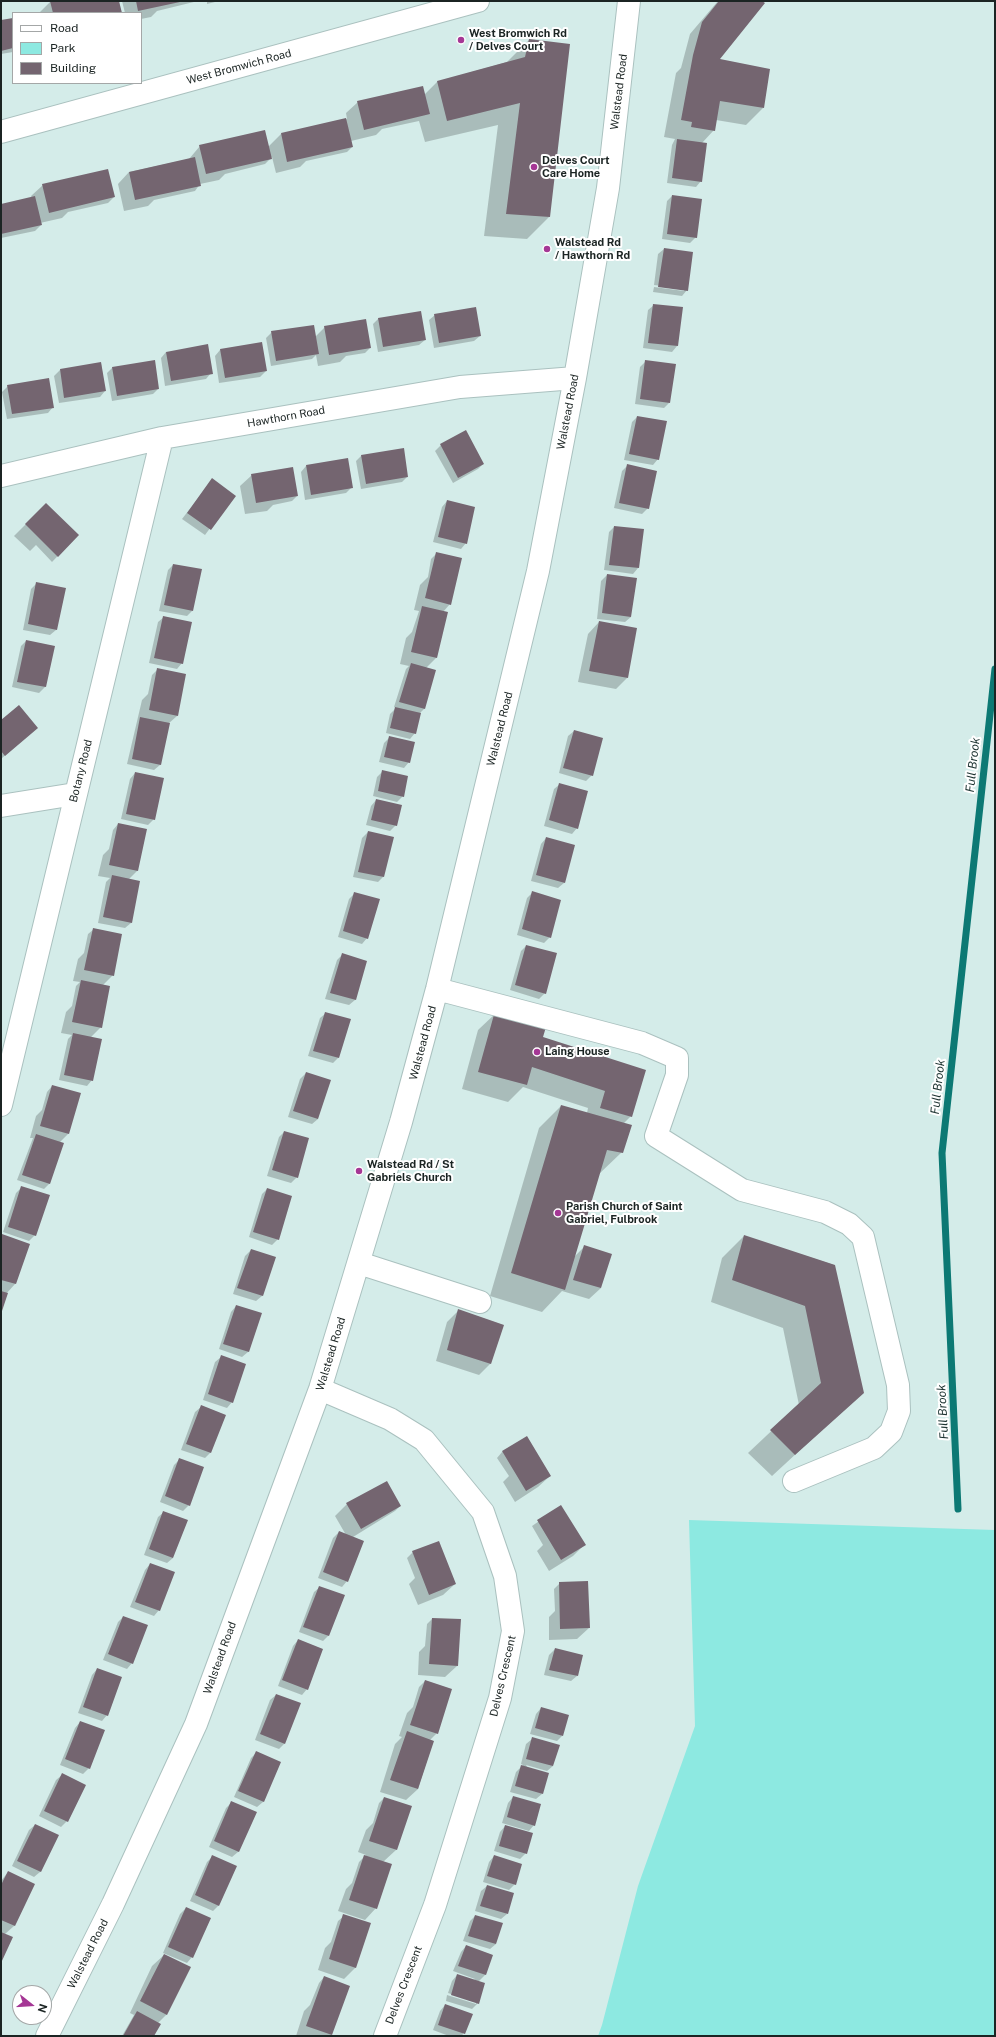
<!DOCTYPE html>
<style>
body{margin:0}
#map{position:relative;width:996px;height:2037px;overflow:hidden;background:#d4ece9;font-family:"Public Sans",sans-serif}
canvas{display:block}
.frame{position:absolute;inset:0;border:2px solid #1b2423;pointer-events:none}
.legend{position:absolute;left:12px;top:12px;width:130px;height:72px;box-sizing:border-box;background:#fff;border:1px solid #a4a7a7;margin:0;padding:5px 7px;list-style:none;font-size:12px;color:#1b2423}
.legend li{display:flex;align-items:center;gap:8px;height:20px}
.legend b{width:20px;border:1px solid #a4a7a7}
.north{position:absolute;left:12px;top:1985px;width:40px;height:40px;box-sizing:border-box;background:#fff;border:1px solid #a4a7a7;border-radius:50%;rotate:107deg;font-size:11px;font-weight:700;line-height:16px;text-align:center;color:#1b2423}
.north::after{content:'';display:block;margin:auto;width:14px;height:18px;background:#a53795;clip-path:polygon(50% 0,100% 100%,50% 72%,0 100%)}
</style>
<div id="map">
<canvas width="996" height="2037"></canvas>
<div class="frame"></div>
<ul class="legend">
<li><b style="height:5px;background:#fff"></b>Road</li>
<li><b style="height:11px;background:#8de9e1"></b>Park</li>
<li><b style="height:11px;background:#746570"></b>Building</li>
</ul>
<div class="north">N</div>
</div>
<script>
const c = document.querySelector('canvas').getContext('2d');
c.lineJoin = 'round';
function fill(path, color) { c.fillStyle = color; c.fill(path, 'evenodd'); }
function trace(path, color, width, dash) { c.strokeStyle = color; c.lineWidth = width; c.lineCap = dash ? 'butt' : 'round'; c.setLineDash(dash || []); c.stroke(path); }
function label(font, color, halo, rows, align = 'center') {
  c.font = font + ' "Public Sans",sans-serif'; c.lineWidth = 4; c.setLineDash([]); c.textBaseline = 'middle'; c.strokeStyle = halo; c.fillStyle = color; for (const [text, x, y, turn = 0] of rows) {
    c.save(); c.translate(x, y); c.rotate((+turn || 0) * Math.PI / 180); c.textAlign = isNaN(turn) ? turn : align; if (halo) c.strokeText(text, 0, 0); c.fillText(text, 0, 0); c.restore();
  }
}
const green = new Path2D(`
 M689,1520L995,1530V2036H598L602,2025L638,1886L695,1726Z`);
const shadow = new Path2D(`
 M75,1L78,13H39L50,2Z
 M122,1H198L157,11L151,17L141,19V13H125Z
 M207,1H219L207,4Z
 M718,1H760L718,59L763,108L746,125L716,120L714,130L702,143L701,181L696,187L667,183L672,145L675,139L664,137L676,73L681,68L690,34Z
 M13,19V52L1,54V21Z
 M529,40L549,217L527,239L484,236L498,125L425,142L419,121L382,129L376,135L351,141L352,147L347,152L306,161L300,167L276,173L272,157L265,164L225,174L219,180L200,184L195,191L154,200L148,206L124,211L118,184L129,172L189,159L200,146L268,147L281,134L347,119L346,113L358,102L424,95L437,82L507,62Z
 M43,185L114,197L108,203L68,212L62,218L40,223L41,225L35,231L1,238V205L32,198L31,196Z
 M672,196L696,237L690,243L662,239L667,201Z
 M664,249L687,290L682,296L653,292L654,287L684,291V289L654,285L658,254Z
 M654,305L682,308L677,346L672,352L643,348L648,310Z
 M435,315L480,336L474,341L434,348L429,320Z
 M379,318L425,340L419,345L378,352L373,324Z
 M325,327L370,348L365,353L346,356L340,362L318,366L316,355L312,359L271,366L266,338L272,332L315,337Z
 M261,343L266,371L260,377L219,383L215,356L220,350Z
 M166,352L211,373L206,379L165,386L161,358Z
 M646,361L669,403L664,408L635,404L640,367Z
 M101,363L105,391L100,397L59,403L54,376L60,370Z
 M113,367L158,389L153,394L112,401L107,373Z
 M8,386L53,407L48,413L7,419L2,392Z
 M637,417L658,459L653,465L624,460L632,422Z
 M441,445L483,464L478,469L453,483L435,451Z
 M362,455L407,477L402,482L361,489L356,461Z
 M347,460L352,487L346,493L305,500L301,472L306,466Z
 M628,465L648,508L642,514L614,508L622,471Z
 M252,475L297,496L292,501L273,505L267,511L245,514L240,486Z
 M212,480L234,496L205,535L182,519Z
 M447,501L466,543L461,549L433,542L442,507Z
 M46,504L77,536L52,562L36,545L30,551L14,536Z
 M614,527L643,530L638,568L633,574L604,570L609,532Z
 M437,553L450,604L443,612L447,613L436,658L426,668L435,671L424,709L419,714L415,733L410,739L386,733L390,714L396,708L394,707L406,669L409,666L400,664L406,638L412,632L419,611L414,610L420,585L428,577L431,559Z
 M173,565L192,611L187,616L159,611L168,570Z
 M607,575L631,617L625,622L597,619L601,581Z
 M37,583L56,630L50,635L23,630L31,589Z
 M164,617L182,663L177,669L149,663L158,622Z
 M599,622L627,678L616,689L578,682L588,634Z
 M26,641L53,646L45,687L39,693L12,687L21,646Z
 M158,669L181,693L177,716L168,724L160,765L154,770L127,764L142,700L148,694L152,675Z
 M1,722L31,733L1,759Z
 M574,731L592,775L586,781L559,773L568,736Z
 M390,737L409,762L404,768L379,762L384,743Z
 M383,771L403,796L397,802L373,796L377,777Z
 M135,773L154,819L148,825L121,819L130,779Z
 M560,784L577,828L572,834L544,826L554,789Z
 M376,800L396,825L390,831L366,825L371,806Z
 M118,824L138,870L128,880L131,923L125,928L98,923L106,882L110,878L98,876L103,855L109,849L113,830Z
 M368,832L383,877L378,882L353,877L362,838Z
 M546,838L564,883L558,888L531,881L541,844Z
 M355,893L367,938L362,944L338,937L349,899Z
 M532,893L550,937L544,943L517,935L527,898Z
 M94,929L113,975L103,985L101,1027L91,1037L92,1080L87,1086L59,1080L68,1039L72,1035L61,1033L66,1012L72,1006L76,986L80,982L73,981L78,959L84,953L88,934Z
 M526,946L545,993L539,999L510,990L521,951Z
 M342,955L366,961L355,1000L349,1005L325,999L337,960Z
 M326,1013L338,1058L333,1063L308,1056L320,1018Z
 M496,1013L541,1037L645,1071L631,1116L624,1123L622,1152L598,1175L574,1257L585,1246L601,1288L589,1299L562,1291L542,1312L490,1296L539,1128L561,1106L587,1113L588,1108L523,1087L508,1102L462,1089L478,1030Z
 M306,1073L318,1119L312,1124L288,1117L300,1079Z
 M52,1086L68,1134L59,1143L50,1183L44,1189L17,1180L33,1138H30L36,1116L42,1110L47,1092Z
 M284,1132L297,1177L291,1183L267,1176L279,1137Z
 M22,1187L35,1235L29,1241L3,1232L16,1193Z
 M267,1189L278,1239L272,1245L249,1237L262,1194Z
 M2,1236L29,1245L15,1284L6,1294L1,1311Z
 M744,1236L834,1265L863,1392L772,1476L748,1453L799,1405L783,1328L711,1302L722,1258Z
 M251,1250L275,1258L262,1296L256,1301L233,1294L245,1256Z
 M236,1306L248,1352L242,1357L219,1349L231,1312Z
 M459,1310L503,1325L490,1364L479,1375L436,1361L447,1322Z
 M221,1357L232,1402L227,1408L203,1400L215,1362Z
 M201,1407L210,1453L205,1458L181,1450L195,1412Z
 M527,1437L550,1476L538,1487L515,1502L503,1482L509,1476L497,1458L502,1452Z
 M180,1459L189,1505L183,1511L160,1502L174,1465Z
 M347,1504L400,1506L395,1511L353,1537L347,1581L342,1587L318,1578L333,1538L339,1532L346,1535L335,1516Z
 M561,1506L585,1544L573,1556L549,1571L537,1551L543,1545L532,1526Z
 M164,1512L173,1558L167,1563L144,1555L158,1517Z
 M413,1552L455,1584L443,1595L418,1605L409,1584L415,1578L407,1558Z
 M150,1564L159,1610L154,1616L130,1607L145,1570Z
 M560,1583L589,1628L577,1639L549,1640V1617L555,1611L554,1589Z
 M320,1587L328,1636L323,1641L299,1632L314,1592Z
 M123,1617L132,1663L127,1669L103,1660L118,1622Z
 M432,1619L457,1666L445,1677L418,1675L419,1652L425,1646L427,1624Z
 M298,1640L307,1689L302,1695L278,1686L293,1646Z
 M555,1649L577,1676L571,1681L544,1675L549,1655Z
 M97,1669L107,1715L102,1721L78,1713L92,1675Z
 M425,1681L437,1733L430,1740L433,1741L418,1789L406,1800L380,1792L395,1744L402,1737L399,1736L407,1713L413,1707L419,1687Z
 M276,1695L299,1704L284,1744L279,1749L255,1740L270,1700Z
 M541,1708L562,1736L557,1741L530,1734L536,1714Z
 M80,1722L89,1768L83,1774L60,1765L75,1728Z
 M532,1739L553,1766L547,1771L526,1765L542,1794L536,1799L510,1792L516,1772L523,1765L521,1764L526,1744Z
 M257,1752L280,1763L263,1802L257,1807L234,1797L251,1758Z
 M62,1775L67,1821L61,1827L39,1816L56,1780Z
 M513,1797L534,1825L529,1831L502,1823L508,1803Z
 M384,1798L396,1850L383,1862L376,1908L365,1920L338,1911L346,1889L352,1883L359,1862L366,1855L358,1852L366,1830L373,1823L379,1803Z
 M232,1802L255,1813L238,1852L232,1857L209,1847L226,1808Z
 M35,1825L57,1835L40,1872L34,1877L12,1866L29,1830Z
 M505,1826L526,1853L520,1859L494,1851L500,1832Z
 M213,1856L218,1906L213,1911L190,1901L207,1862Z
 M494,1856L515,1884L509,1890L483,1882L489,1862Z
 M8,1872L25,1904L14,1926L5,1934L1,1961V1881Z
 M487,1886L507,1914L501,1919L475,1911L481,1891Z
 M186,1908L192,1957L187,1963L163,1953L180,1914Z
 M344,1916L356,1967L344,1979L318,1970L325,1948L331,1942L338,1921Z
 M475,1916L496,1944L490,1949L463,1941L470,1921Z
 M466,1946L492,1955L485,1975L478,1982V2003L472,2009L446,2001L447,1995L476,2004V2002L448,1993L452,1981L457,1975L474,1980L475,1979L453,1971L461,1952Z
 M164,1955L167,2014L158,2023L153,2036H122L134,2015L130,2013L152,1966Z
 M324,1977L348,1986L331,2035L296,2036L304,2011L310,2005L319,1983Z
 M445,2005L471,2014L462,2036H449L433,2030L440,2011Z`);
const stream = new Path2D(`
 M958,1509L942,1153L995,669`);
const building = new Path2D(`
 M50,1H119L122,13H53Z
 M136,1H180V2L138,11Z
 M719,1H762L765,3L720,59L770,69L764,108L720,101L715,131L691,127L692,122L681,120L693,55L702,22Z
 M13,18V48L1,51V20Z
 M529,39L570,44L550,217L506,214L520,103L447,121L437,81L525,57Z
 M423,86L430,114L364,130L357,101Z
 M346,118L353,147L287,162L281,133Z
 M265,130L272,159L206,174L199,145Z
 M677,139L707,143L702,182L672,178Z
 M195,157L201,186L135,200L129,172Z
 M108,169L115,197L49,213L42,184Z
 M672,195L702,199L697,238L667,234Z
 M35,196L42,225L1,234V204Z
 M664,248L693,252L688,291L658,287Z
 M653,304L683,307L678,346L648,343Z
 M476,307L481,336L439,343L434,314Z
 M421,311L426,340L383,347L378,318Z
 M366,319L371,348L329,355L324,326Z
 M314,325L319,354L276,361L271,331Z
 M262,342L267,371L225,378L220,349Z
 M208,344L213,374L171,381L166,352Z
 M155,360L159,389L117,396L112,367Z
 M645,360L676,364L670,403L640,399Z
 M101,362L106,391L64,398L60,369Z
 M49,378L54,408L12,414L7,385Z
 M637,416L667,421L659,460L629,454Z
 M466,430L484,464L458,478L440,444Z
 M404,448L408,477L366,484L361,455Z
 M348,458L353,488L311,495L306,465Z
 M627,464L657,471L649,509L619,503Z
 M293,467L298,496L256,503L251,474Z
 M212,478L236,496L211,530L187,513Z
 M447,500L475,507L467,544L438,537Z
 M46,503L79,535L58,557L25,524Z
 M614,526L644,529L639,568L609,565Z
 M436,552L462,558L451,605L425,598Z
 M173,564L202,569L193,611L164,605Z
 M607,574L637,578L631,617L602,613Z
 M36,582L66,588L57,630L28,624Z
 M422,606L448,612L437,658L411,652Z
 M163,616L192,622L183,664L154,658Z
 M599,621L637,628L628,678L589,671Z
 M26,640L55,646L46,687L17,682Z
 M411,663L436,670L425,709L399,702Z
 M157,668L186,674L178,716L149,710Z
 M19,705L38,728L5,756L1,751V720Z
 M395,707L421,713L416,734L390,728Z
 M140,717L170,723L161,765L132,759Z
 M574,730L603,738L593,776L563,768Z
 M389,736L415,742L410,763L384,757Z
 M382,770L408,776L404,797L378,791Z
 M135,772L164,778L155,820L126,814Z
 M559,783L588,791L578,829L549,820Z
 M376,799L402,805L397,826L371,820Z
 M118,823L147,829L138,871L109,865Z
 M368,831L394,837L384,877L358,872Z
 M546,837L575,845L565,883L536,875Z
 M112,875L140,881L132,923L103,917Z
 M532,891L561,900L551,938L522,929Z
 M354,892L380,899L368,939L343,931Z
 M93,928L122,934L114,976L84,970Z
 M526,945L557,953L546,994L515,985Z
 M342,953L367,961L356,1000L330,993Z
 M81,980L110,986L102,1028L72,1022Z
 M495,1011L546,1027L543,1037L646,1070L632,1117L600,1108L605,1091L532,1067L527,1085L478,1072Z
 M325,1012L351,1019L339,1058L313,1051Z
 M73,1033L102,1039L93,1081L64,1075Z
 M306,1072L331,1080L318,1119L293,1111Z
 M52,1085L81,1093L69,1134L40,1126Z
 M561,1105L632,1125L623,1153L607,1150L565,1290L511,1273Z
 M284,1131L309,1138L298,1178L272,1170Z
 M36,1134L64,1143L50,1184L22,1175Z
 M21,1186L50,1195L36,1236L8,1227Z
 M267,1188L292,1196L279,1240L253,1232Z
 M2,1234L30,1244L16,1284L1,1280Z
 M744,1235L835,1265L864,1393L795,1455L770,1430L821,1383L805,1306L732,1280Z
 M584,1245L612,1254L601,1288L573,1280Z
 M251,1249L276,1257L263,1296L237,1288Z
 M1,1291L8,1293L1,1314Z
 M236,1305L262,1313L249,1352L223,1344Z
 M458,1309L504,1325L491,1364L447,1350Z
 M221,1355L246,1364L233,1403L208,1394Z
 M201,1405L226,1415L211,1453L186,1444Z
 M527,1436L551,1476L526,1491L502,1451Z
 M179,1458L204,1467L190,1506L165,1496Z
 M387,1481L401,1506L361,1529L346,1503Z
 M561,1505L586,1545L561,1560L537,1520Z
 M163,1511L188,1520L173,1558L149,1549Z
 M339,1531L364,1541L348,1582L323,1572Z
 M439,1541L456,1584L429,1595L412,1551Z
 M150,1563L175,1572L160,1611L135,1602Z
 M588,1581L590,1628L560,1629L559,1582Z
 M319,1586L345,1595L329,1636L303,1627Z
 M123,1616L148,1625L133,1664L108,1654Z
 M432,1618L461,1619L458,1666L429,1664Z
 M298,1639L323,1649L308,1690L282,1680Z
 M555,1648L583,1655L578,1676L549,1670Z
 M97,1668L122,1677L108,1716L83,1707Z
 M425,1680L452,1689L438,1734L410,1725Z
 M276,1694L301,1703L285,1744L260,1734Z
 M541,1707L569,1715L563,1736L535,1728Z
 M80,1721L105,1730L90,1769L65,1759Z
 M407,1731L434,1741L418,1789L390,1780Z
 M532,1737L560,1745L553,1766L526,1759Z
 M256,1751L281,1762L264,1802L238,1791Z
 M521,1765L549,1773L543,1794L515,1786Z
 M62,1773L86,1785L68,1822L44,1811Z
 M513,1796L541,1804L535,1826L507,1817Z
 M384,1797L412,1806L397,1850L369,1841Z
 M231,1801L257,1812L239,1852L214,1841Z
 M35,1824L59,1835L41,1872L17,1861Z
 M505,1825L533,1833L527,1854L499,1846Z
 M212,1855L237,1866L219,1906L195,1895Z
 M364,1855L392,1864L377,1909L349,1900Z
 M494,1855L522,1864L516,1885L487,1876Z
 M8,1871L35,1884L15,1926L1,1920V1885Z
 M487,1885L514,1893L508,1914L480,1906Z
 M186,1907L211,1918L193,1958L168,1947Z
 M343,1914L371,1923L356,1968L329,1959Z
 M475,1915L503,1923L496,1944L468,1936Z
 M1,1932L13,1937L1,1963Z
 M466,1945L493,1955L486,1975L458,1966Z
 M164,1954L191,1967L167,2015L140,2001Z
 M457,1974L485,1983L479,2004L451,1995Z
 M324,1976L350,1986L332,2035L306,2026Z
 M445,2004L473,2014L465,2034L438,2025Z
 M137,2011L161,2024L154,2036H123Z`);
const minor = new Path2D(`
 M1,476L162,438L460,387L575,378
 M1,806L75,794
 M437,989L642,1043L677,1058V1075L656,1136L742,1190L825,1212L849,1224L863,1237L898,1385L899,1411L891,1432L874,1448L794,1481
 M1,1105L162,438
 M359,1263L480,1302
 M320,1389L390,1419L424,1440L483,1512L505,1576L513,1631L500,1698L435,1905L385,2036
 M47,2036L113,1904L196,1724L320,1389L401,1122L437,989L538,571L575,378L608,188L629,1`);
const major = new Path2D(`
 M1,132L478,1`);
const markers = [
 [461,40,4,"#a53795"],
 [534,167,4,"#a53795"],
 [547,249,4,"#a53795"],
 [537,1052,4,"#a53795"],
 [359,1171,4,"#a53795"],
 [558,1213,4,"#a53795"]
];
const poiNames = [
 ["West Bromwich Rd",469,34],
 ["/ Delves Court",469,47],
 ["Delves Court",542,161],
 ["Care Home",542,174],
 ["Walstead Rd",555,243],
 ["/ Hawthorn Rd",555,256],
 ["Laing House",545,1052],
 ["Walstead Rd / St",367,1165],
 ["Gabriels Church",367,1178],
 ["Parish Church of Saint",566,1207],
 ["Gabriel, Fulbrook",566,1220]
];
const streetNames = [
 ["West Bromwich Road",239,67,-15],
 ["Walstead Road",619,92,-83],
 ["Walstead Road",568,412,-79],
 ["Hawthorn Road",286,417,-10],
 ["Walstead Road",500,729,-76],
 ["Botany Road",81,771,-76],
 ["Walstead Road",423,1043,-75],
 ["Walstead Road",331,1354,-73],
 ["Walstead Road",220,1658,-70],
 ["Delves Crescent",503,1676,-77],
 ["Walstead Road",88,1954,-63],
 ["Delves Crescent",404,1985,-69]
];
const waterNames = [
 ["Full Brook",973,765,-84],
 ["Full Brook",938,1087,-84],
 ["Full Brook",943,1412,-93]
];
fill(green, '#8de9e1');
fill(shadow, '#0003');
trace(stream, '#0c7974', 7);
fill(building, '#746570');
trace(minor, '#aac1bf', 24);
trace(major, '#aac1bf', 24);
trace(minor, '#fff', 22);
trace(major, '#fff', 22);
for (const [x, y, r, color] of markers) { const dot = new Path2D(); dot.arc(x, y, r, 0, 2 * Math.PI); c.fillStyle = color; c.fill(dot); trace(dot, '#fff', 1.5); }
label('bold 11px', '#1b2423', '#fff', poiNames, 'left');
label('11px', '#1b2423', '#fff', streetNames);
label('italic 12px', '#1e3432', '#fff', waterNames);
</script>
